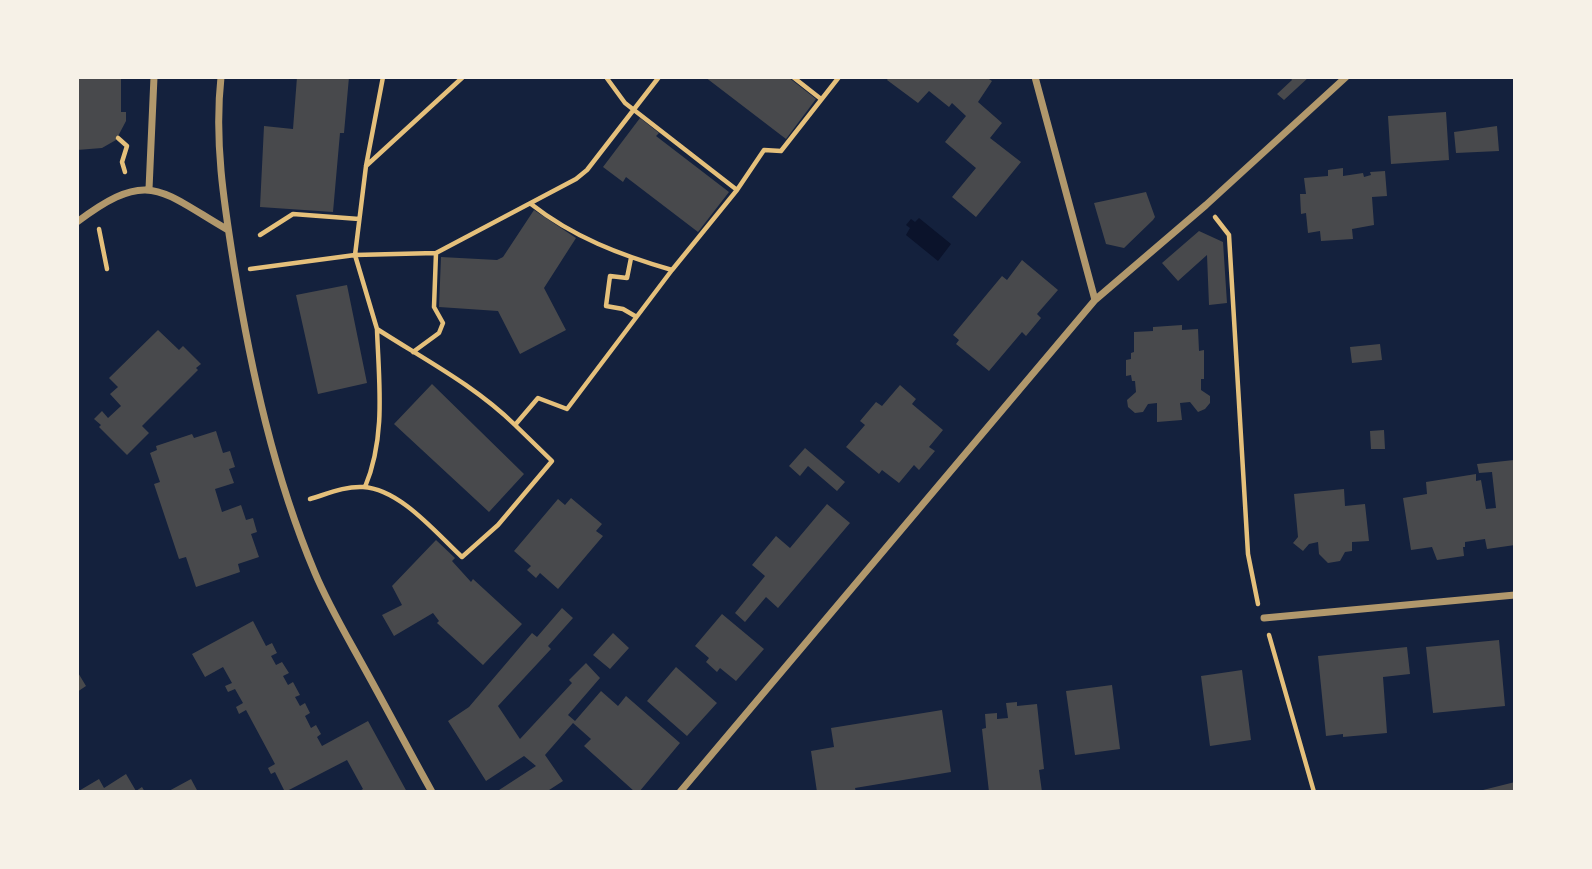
<!DOCTYPE html>
<style>
body{margin:0}
#map{position:relative;width:1592px;height:869px;overflow:hidden;background:#14213d;font-family:"Titillium Web",sans-serif}
canvas{display:block}
.frame{position:absolute;inset:0;border:79px solid #f6f1e7;pointer-events:none}
</style>
<div id="map">
<canvas width="1592" height="869"></canvas>
<div class="frame"></div>
</div>
<script>
const c = document.querySelector('canvas').getContext('2d');
c.lineJoin = 'round';
function fill(path, color) { c.fillStyle = color; c.fill(path, 'evenodd'); }
function trace(path, color, width, dash) { c.strokeStyle = color; c.lineWidth = width; c.lineCap = dash ? 'butt' : 'round'; c.setLineDash(dash || []); c.stroke(path); }
const water = new Path2D(`
 M919,218L951,244L938,261L906,235L910,228L906,225L911,219L915,222Z`);
const building = new Path2D(`
 M77,77H121V112H126V121L116,140L102,148L77,150Z
 M297,77H349L344,133H340L333,212L260,207L264,126L293,129Z
 M705,77H788L816,99L786,139Z
 M889,77H986L992,81L978,102L1002,123L990,138L1021,162L976,217L952,197L976,168L945,142L966,116L952,103L949,107L929,91L918,103L887,80Z
 M1290,77H1309L1284,100L1277,94L1292,80Z
 M1446,112L1449,160L1391,164L1388,116Z
 M640,118L659,133L656,136L729,192L698,232L626,177L623,182L603,167Z
 M1497,126L1499,151L1456,153L1454,132Z
 M1343,168V176L1363,173L1364,177L1371,175L1370,172L1385,171L1387,196L1372,197L1374,225L1352,229L1353,239L1321,241L1320,231L1308,233L1306,213L1301,214L1300,194H1306L1304,178L1328,176V170Z
 M1146,192L1155,217L1153,220L1124,248L1106,244L1094,203Z
 M534,210L576,238L544,288L566,330L520,354L498,311L439,307L441,257L497,260L503,257Z
 M1199,231L1223,242L1227,303L1209,305L1207,255L1178,281L1162,263Z
 M1022,260L1058,290L1037,314L1041,318L1026,336L1022,332L989,371L956,344L959,340L953,335L1002,276L1007,280Z
 M347,285L367,383L318,394L296,295Z
 M1182,325V330L1198,329L1199,351L1204,350V379H1201V390L1210,396V403L1205,409L1198,412L1190,402L1180,403L1182,420L1157,422V403L1148,404L1143,412L1135,413L1128,407L1127,400L1136,392L1135,381H1132L1131,375L1126,376V360L1131,359V353L1134,352V332L1153,331V327Z
 M158,330L179,350L183,346L201,364L196,368L198,370L142,426L149,433L127,455L99,427L101,425L94,419L102,411L108,418L121,406L110,394L118,387L109,378Z
 M1380,344L1382,360L1352,363L1350,347Z
 M432,384L524,474L489,512L394,424Z
 M900,385L916,399L912,404L943,430L929,447L935,451L919,470L914,465L899,483L882,470L879,474L846,447L865,425L860,421L876,402L882,406Z
 M1384,430L1385,449H1371L1370,431Z
 M216,431L223,453L230,451L235,467L229,469L234,483L215,489L222,512L241,505L246,520L253,518L257,532L251,534L259,557L238,564L240,572L196,587L186,557L179,559L154,484L160,482L150,453L157,450L156,446L192,434L194,438Z
 M805,448L845,482L837,491L808,466L800,476L789,466Z
 M1514,460L1515,545L1487,549L1485,539L1465,542V547H1463L1464,556L1437,560L1432,547L1411,550L1403,498L1427,494L1426,482L1476,474V481L1481,480L1486,509L1496,508L1492,472L1479,473L1477,464Z
 M1344,489L1345,506L1365,504L1369,541L1352,542V551L1345,552L1340,561L1328,563L1319,554L1318,542L1309,544L1303,551L1293,543L1298,537L1294,494Z
 M571,498L602,524L596,531L603,536L558,589L540,573L536,578L527,570L531,566L514,551L558,499L565,505Z
 M827,504L850,523L778,608L766,597L745,622L735,613L765,576L752,565L776,536L790,548Z
 M436,540L455,558L452,561L471,582L473,579L522,624L483,665L437,623L439,621L433,613L394,636L382,615L402,605L392,586Z
 M562,608L573,618L548,646L551,649L498,706L520,739L572,683L569,680L586,663L600,678L568,715L575,721L601,691L618,706L626,696L680,743L639,792H635L584,746L591,739L573,723L545,755L563,781L546,792H496L536,766L524,756L486,781L448,721L469,707L532,633L537,637Z
 M722,614L764,649L736,681L720,668L717,672L706,662L709,658L695,646Z
 M253,621L266,646L272,643L277,653L271,656L276,665L282,662L289,673L283,676L288,685L293,682L300,695L295,697L300,706L305,703L310,713L305,716L311,728L316,725L321,734L317,737L322,746L368,721L407,792H358L363,789L347,760L285,792L275,772L271,774L268,768L275,764L246,710L239,714L236,707L243,703L235,689L228,692L225,686L232,683L223,667L205,677L192,654Z
 M613,633L629,648L610,669L593,655Z
 M1499,640L1505,706L1433,713L1426,647Z
 M1407,647L1410,674L1383,677L1387,733L1343,737V734L1326,736L1318,656Z
 M676,667L717,703L687,736L647,701Z
 M1242,670L1251,740L1210,746L1201,676Z
 M77,671L86,686L77,692Z
 M1112,685L1120,749L1075,755L1066,691Z
 M1017,702V706L1037,704L1044,769L1039,770L1042,792H989L982,729L986,728L985,714L997,713V719L1008,718L1006,703Z
 M942,710L951,772L855,788L856,792H817L811,751L834,747L831,728Z
 M126,774L136,791L142,787L145,792H77L99,779L104,788Z
 M191,779L198,792H167Z
 M1515,782V792H1479V791Z`);
const path = new Path2D(`
 M606,77L625,103L737,190
 M659,77L587,170L576,179L436,253L355,255L377,329C425,360 474,385 515,425L538,398L567,409L672,270
 M793,77L821,99
 M118,138L127,146L122,162L125,172
 M366,166L463,77
 M531,204C573,237 620,255 672,270L737,190L764,150L781,151L839,77
 M1215,217L1229,235L1248,554L1258,604
 M99,229L107,269
 M260,235L293,214L359,219
 M631,258L627,278L610,276L606,306L623,309L635,316
 M250,269L355,255L366,166L383,77
 M413,352L439,333L443,323L434,307L436,253
 M365,487C386,437 379,383 377,330
 M310,499C327,494 345,486 363,487C400,489 436,533 462,557L498,525L552,461L515,425
 M1269,635L1314,792`);
const minor = new Path2D(`
 M221,77C214,141 224,203 234,266C251,370 274,476 315,573C328,604 345,633 361,662C385,705 408,749 432,792
 M1035,77L1095,300
 M149,189L154,77
 M77,222C149,168 159,190 228,230
 M1264,618L1515,595
 M680,792L1095,300L1206,205L1346,77`);
fill(water, '#0b132b');
fill(building, '#48494c');
trace(path, '#e5c07b', 4.5);
trace(minor, '#b1986c', 7);
</script>
